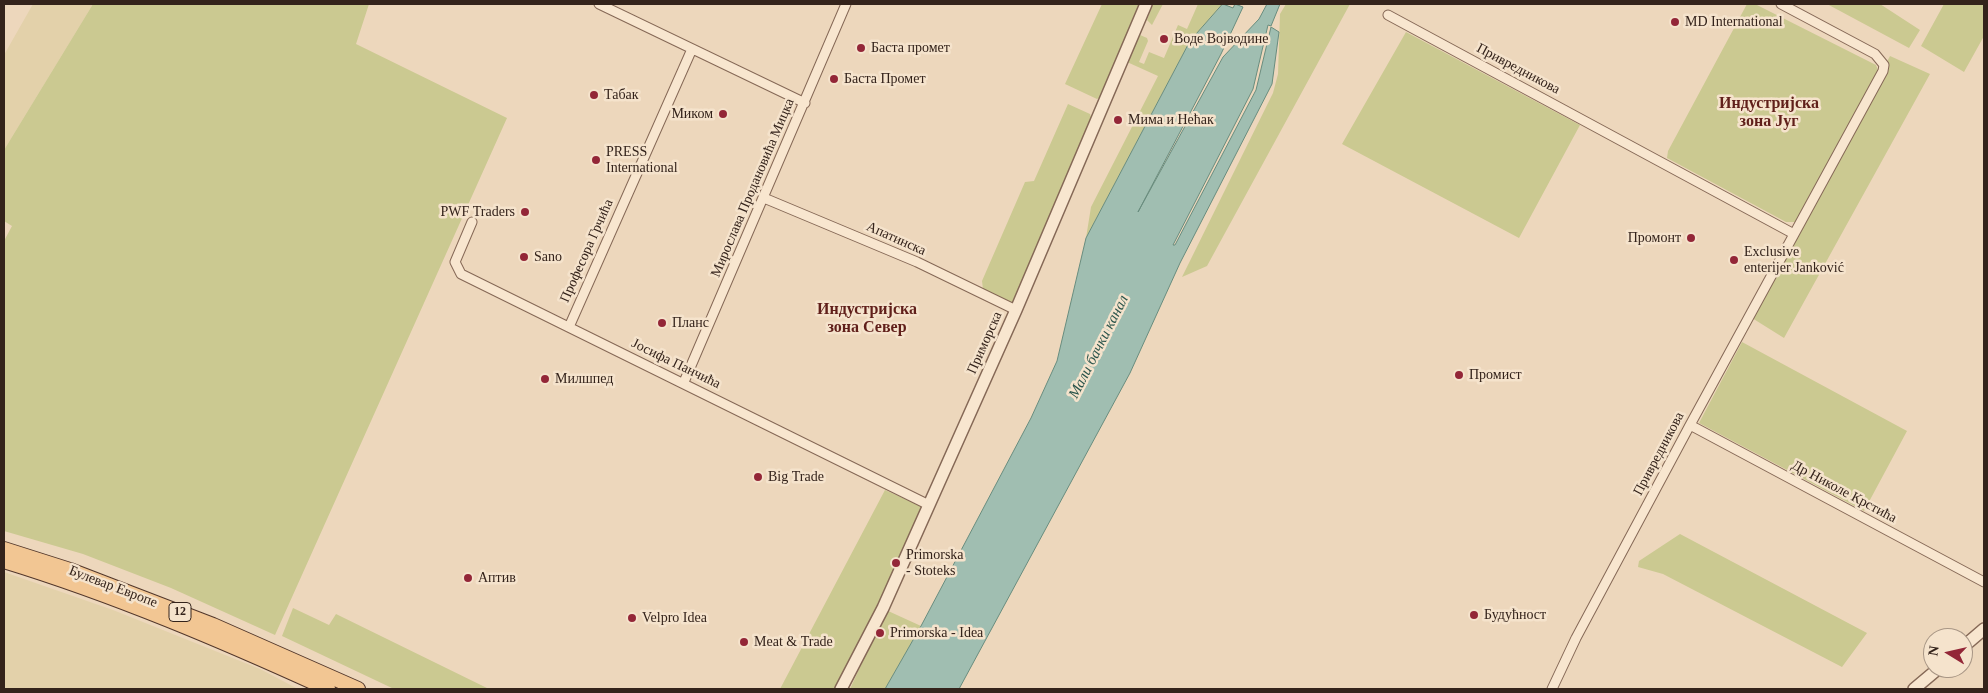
<!DOCTYPE html>
<meta charset="utf-8">
<style>
body{margin:0}
#map{position:relative;width:1988px;height:693px;overflow:hidden;background:#edd7bc;font-family:"Times New Roman",serif}
canvas{display:block}
.frame{position:absolute;inset:0;border:5px solid #34231b;pointer-events:none}
.north{position:absolute;left:1923px;top:628px;width:50px;height:50px;box-sizing:border-box;background:#f5e3cc;border:1px solid #a89685;border-radius:50%;rotate:279deg;font-size:14px;font-weight:700;line-height:20px;text-align:center;color:#34231b}
.north::after{content:'';display:block;margin:auto;width:18px;height:22px;background:#932637;clip-path:polygon(50% 0,100% 100%,50% 72%,0 100%)}
</style>
<div id="map">
<canvas width="1988" height="693"></canvas>
<div class="frame"></div>
<div class="north">N</div>
</div>
<script>
const c = document.querySelector('canvas').getContext('2d');
c.lineJoin = 'round';
function fill(path, color) { c.fillStyle = color; c.fill(path, 'evenodd'); }
function trace(path, color, width, dash) { c.strokeStyle = color; c.lineWidth = width; c.lineCap = dash ? 'butt' : 'round'; c.setLineDash(dash || []); c.stroke(path); }
function label(font, color, halo, rows, align = 'center') {
  c.font = font + ' "Times New Roman",serif'; c.lineWidth = 5; c.setLineDash([]); c.textBaseline = 'middle'; c.strokeStyle = halo; c.fillStyle = color; for (const [text, x, y, turn = 0] of rows) {
    c.save(); c.translate(x, y); c.rotate((+turn || 0) * Math.PI / 180); c.textAlign = isNaN(turn) ? turn : align; if (halo) c.strokeText(text, 0, 0); c.fillText(text, 0, 0); c.restore();
  }
}
const farmland = new Path2D(`
 M33,4H93L4,150V55Z
 M4,572L113,610L260,669L298,689H4Z`);
const green = new Path2D(`
 M93,4H369L356,44L507,118L275,635L171,588L83,554L4,531V241L12,226L4,221V150Z
 M1102,4H1141L1101,97L1097,99L1065,84Z
 M1153,4H1163L1152,25L1147,20Z
 M1198,4H1223L1190,41L1086,238L1091,207L1158,76L1127,62L1140,35L1147,38L1148,41L1139,62L1144,64L1149,52L1164,58L1178,25L1187,29Z
 M1286,4H1350L1207,266L1182,277L1273,93L1278,74L1280,14Z
 M1747,4H1755L1876,65L1878,70L1795,222H1786L1667,158L1668,151Z
 M1827,4H1880L1920,30L1909,48Z
 M1944,4H1984V36L1964,72L1921,46Z
 M1406,32L1580,125L1519,238L1342,144Z
 M1890,56L1930,74L1784,338L1752,318Z
 M1068,104L1090,114L1092,120L1013,303L983,289L982,281L1025,182L1034,181Z
 M1742,342L1907,431L1864,511L1699,423Z
 M885,490L923,507L880,603L836,689H780Z
 M1680,534L1867,633L1842,667L1663,574L1638,567L1639,561Z
 M293,608L329,625L336,614L489,689H394L282,636Z
 M886,610L921,626L885,689H850Z`);
const water = new Path2D(`
 M1223,4L1233,8L1235,4L1243,7L1221,54L1138,212L1223,57L1259,19L1267,4H1280L1271,26L1268,25L1253,89L1173,245H1175L1256,90L1271,27L1279,32L1272,84L1180,263L1130,373L959,689H885L921,626L1031,418L1057,361L1086,238L1190,41Z`);
const minor = new Path2D(`
 M599,4L805,103
 M1388,15L1794,234
 M764,198L917,262L1016,310
 M472,222L455,262L461,274L929,505
 M569,327L692,49
 M684,382L846,4
 M1690,425L1984,582
 M1552,689L1576,638L1690,425L1883,71L1884,65L1875,54L1781,4`);
const tertiary = new Path2D(`
 M1963,647L1984,629
 M841,689L883,608L1016,310L1146,4
 M1914,689L1939,668`);
const primary = new Path2D(`
 M4,549L70,570L213,625L358,689
 M4,561C115,595 223,641 328,689`);
const markers = [
 [1675,22,5,"#932637"],
 [1164,39,5,"#932637"],
 [861,48,5,"#932637"],
 [834,79,5,"#932637"],
 [594,95,5,"#932637"],
 [723,114,5,"#932637"],
 [1118,120,5,"#932637"],
 [596,160,5,"#932637"],
 [525,212,5,"#932637"],
 [1691,238,5,"#932637"],
 [524,257,5,"#932637"],
 [1734,260,5,"#932637"],
 [662,323,5,"#932637"],
 [1459,375,5,"#932637"],
 [545,379,5,"#932637"],
 [758,477,5,"#932637"],
 [896,563,5,"#932637"],
 [468,578,5,"#932637"],
 [1474,615,5,"#932637"],
 [632,618,5,"#932637"],
 [880,633,5,"#932637"],
 [744,642,5,"#932637"]
];
const shields = [
 [180,612,22]
];
const shieldNames = [
 ["12",180,612]
];
const poiNames = [
 ["MD International",1685,22],
 ["Воде Војводине",1174,39],
 ["Баста промет",871,48],
 ["Баста Промет",844,79],
 ["Табак",604,95],
 ["Миком",713,114,"right"],
 ["Мима и Нећак",1128,120],
 ["PRESS",606,152],
 ["International",606,168],
 ["PWF Traders",515,212,"right"],
 ["Промонт",1681,238,"right"],
 ["Exclusive",1744,252],
 ["enterijer Janković",1744,268],
 ["Sano",534,257],
 ["Планс",672,323],
 ["Промист",1469,375],
 ["Милшпед",555,379],
 ["Big Trade",768,477],
 ["Primorska",906,555],
 ["- Stoteks",906,571],
 ["Аптив",478,578],
 ["Будућност",1484,615],
 ["Velpro Idea",642,618],
 ["Primorska - Idea",890,633],
 ["Meat & Trade",754,642]
];
const streetNames = [
 ["Привредникова",1518,69,28],
 ["Мирослава Продановића Мицка",753,188,-67],
 ["Апатинска",896,239,24],
 ["Професора Грчића",587,251,-66],
 ["Приморска",985,343,-66],
 ["Јосифа Панчића",676,364,26],
 ["Привредникова",1659,454,-62],
 ["Др Николе Крстића",1844,492,28],
 ["Булевар Европе",113,587,21]
];
const waterNames = [
 ["Мали бачки канал",1099,347,-63]
];
const quarterNames = [
 ["Индустријска",1769,104],
 ["зона Југ",1769,122],
 ["Индустријска",867,310],
 ["зона Север",867,328]
];
fill(farmland, '#e3d1aa');
fill(green, '#cbc991');
fill(water, '#a0beb1');
trace(water, '#688c7e', 1);
trace(minor, '#856856', 11);
trace(tertiary, '#856856', 14);
trace(primary, '#52372b', 16);
trace(minor, '#f8e6cf', 9);
trace(tertiary, '#f8e6cf', 11);
trace(primary, '#f2c693', 14);
for (const [x, y, r, color] of markers) { const dot = new Path2D(); dot.arc(x, y, r, 0, 2 * Math.PI); c.fillStyle = color; c.fill(dot); trace(dot, '#f5e3cc', 2); }
for (const [x, y, w] of shields) { const box = new Path2D(); box.roundRect(x - w / 2, y - 9.5, w, 19, 4); c.fillStyle = '#f5e3cc'; c.fill(box); trace(box, '#34231b', 1); }
label('bold 12px', '#34231b', null, shieldNames);
label('14px', '#34231b', '#f5e3cc', poiNames, 'left');
label('14px', '#34231b', '#f5e3cc', streetNames);
label('italic 15px', '#2a544b', '#f5e3cc', waterNames);
label('bold 16px', '#601f1a', '#f5e3cc', quarterNames);
</script>
